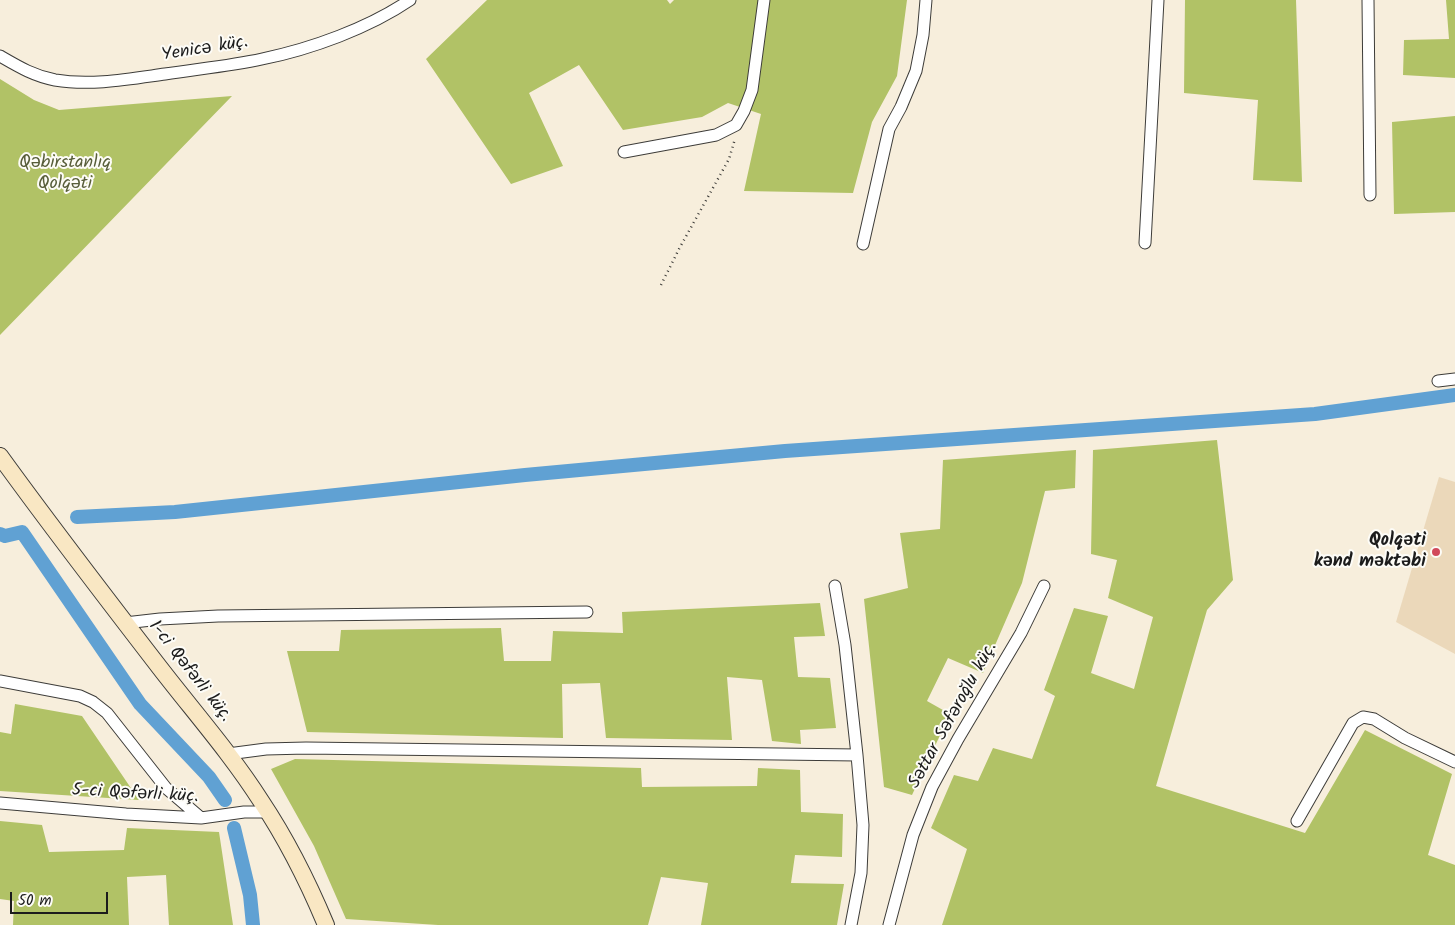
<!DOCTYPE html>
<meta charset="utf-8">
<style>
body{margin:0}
#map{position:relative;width:1455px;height:925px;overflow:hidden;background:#f7eedc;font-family:Kalam,sans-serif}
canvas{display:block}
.scale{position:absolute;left:10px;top:892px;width:98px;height:22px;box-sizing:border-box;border:2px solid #1c1c1c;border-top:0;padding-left:6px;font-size:15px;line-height:18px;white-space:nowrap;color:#1c1c1c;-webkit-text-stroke:4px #fdfcf7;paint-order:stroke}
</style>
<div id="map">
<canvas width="1455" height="925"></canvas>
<div class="scale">50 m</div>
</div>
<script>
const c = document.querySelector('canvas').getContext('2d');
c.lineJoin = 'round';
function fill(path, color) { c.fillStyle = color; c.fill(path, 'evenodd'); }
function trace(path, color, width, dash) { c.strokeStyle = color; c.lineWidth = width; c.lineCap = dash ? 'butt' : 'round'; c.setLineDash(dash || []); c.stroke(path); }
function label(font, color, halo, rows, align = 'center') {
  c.font = font + ' Kalam,sans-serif'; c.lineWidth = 4; c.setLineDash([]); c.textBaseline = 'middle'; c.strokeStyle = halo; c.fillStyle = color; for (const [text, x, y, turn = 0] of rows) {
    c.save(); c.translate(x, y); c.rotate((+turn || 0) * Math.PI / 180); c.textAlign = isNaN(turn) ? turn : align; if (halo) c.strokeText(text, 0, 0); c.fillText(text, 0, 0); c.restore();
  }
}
const built = new Path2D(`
 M1439,477L1455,482V654L1396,622Z`);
const green = new Path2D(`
 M487,0H667L670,4L674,0H907L897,76L872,122L853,193L744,191L761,114L728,103L702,117L623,130L579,65L529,93L563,166L511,184L426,59Z
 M1185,0H1296L1302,182L1253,180L1258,100L1184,93Z
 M1446,0H1455V78L1403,75L1404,40L1449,39Z
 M0,79L34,100L59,110L232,96L0,335Z
 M1455,116V212L1394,214L1392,122Z
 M1217,440L1233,580L1207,610L1156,786L1305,833L1365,730L1452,774L1428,855L1455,865V925H942L967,849L931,828L954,775L978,781L993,748L1032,759L1055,696L1044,690L1074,608L1108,616L1091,673L1134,689L1153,617L1108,598L1117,560L1091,554L1093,450Z
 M1076,450L1075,488L1045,491L1022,583L983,673L948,658L927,701L950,714L912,795L884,787L864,599L908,588L900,533L940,529L943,460Z
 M820,603L825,636L794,637L798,677L830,678L836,728L800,730L801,744L772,741L762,680L727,677L732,740L606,738L600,683L562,684L563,738L307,732L287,651H339L341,630L501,628L504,661H551L553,631L623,633L622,612Z
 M15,704L82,716L139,800L0,791V732L11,734Z
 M295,759L641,768L642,787L757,786L758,768L800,770L801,812L843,814L842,857L795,855L791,883L844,884L837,925H701L708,883L661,877L648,925H438L346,919L314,846L271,769Z
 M0,821L42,825L49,852L124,850L127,828L219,832L233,925H169L166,875L127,877L129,925H13L14,901L0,899Z`);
const canal = new Path2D(`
 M77,517L175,512L525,475L785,451L1315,414L1455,395
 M0,534L5,536L22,532L140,704L209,777L225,800
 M234,828L250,895L253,925`);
const path = new Path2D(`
 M661,285L679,249L729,159L735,139`);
const street = new Path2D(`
 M1368,0L1370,195
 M0,56C19,67 34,76 55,80C91,86 129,79 165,74C197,69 230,66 262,59C311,49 369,28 410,0
 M624,152L716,135L736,125L744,111L752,90L764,0
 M1145,243L1158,0
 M863,244L889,129L901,107L916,71L923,35L926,0
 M1438,381L1455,379
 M835,586L845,645L857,755L863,825L861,873L851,925
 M125,623L160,619L218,616L587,612
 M0,681L80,696L93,702L107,713L166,788L201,818
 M228,754L266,749L306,748L857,755
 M0,803L126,814L201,818L244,812H268
 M1297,821L1353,723L1363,717L1374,719L1405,738L1455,762
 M889,925L913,835L932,787L958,739L1021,633L1044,586`);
const secondary = new Path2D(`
 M0,456C52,528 106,598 160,668C194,712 231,754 261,801C287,840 308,882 326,925`);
const markers = [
 [1436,552,5,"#d1495b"]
];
const streetNames = [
 ["Yenicə küç.",205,50,-9],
 ["1-ci Qəfərli küç.",189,672,52],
 ["Səttar Səfəroğlu küç.",954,716,-61],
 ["5-ci Qəfərli küç.",135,795,3]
];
const parkNames = [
 ["Qəbirstanlıq",65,164],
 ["Qolqəti",65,185]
];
const poiNames = [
 ["Qolqəti",1426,542],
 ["kənd məktəbi",1426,563]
];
fill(built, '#ebd8ba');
fill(green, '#b1c266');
trace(canal, '#60a1d3', 14);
trace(street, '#3d3c39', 13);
trace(secondary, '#3d3c39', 18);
trace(path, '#3d3c39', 2.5, [1, 4]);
trace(street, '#fff', 11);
trace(secondary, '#f9e7c3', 16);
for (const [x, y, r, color] of markers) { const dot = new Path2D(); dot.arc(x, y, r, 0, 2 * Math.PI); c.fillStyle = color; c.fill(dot); trace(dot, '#fdfcf7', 2); }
label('18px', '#1c1c1c', '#fdfcf7', streetNames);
label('18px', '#585e3a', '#fdfcf7', parkNames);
label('bold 18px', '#1c1c1c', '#fdfcf7', poiNames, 'right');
</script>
